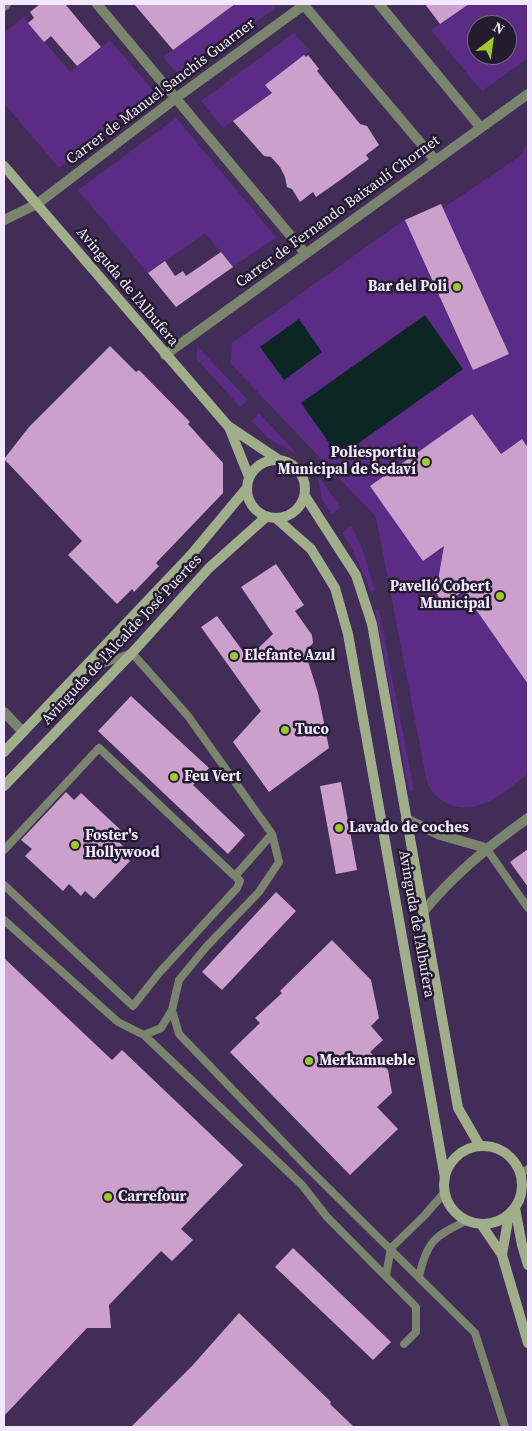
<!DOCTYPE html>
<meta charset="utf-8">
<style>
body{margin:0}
#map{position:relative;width:532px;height:1431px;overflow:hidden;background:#422c58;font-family:"Source Serif 4",serif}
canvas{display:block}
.frame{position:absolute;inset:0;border:5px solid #f2e8ff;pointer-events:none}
.north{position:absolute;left:467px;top:15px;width:50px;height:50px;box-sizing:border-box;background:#241b2f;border:1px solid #766d82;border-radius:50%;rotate:30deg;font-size:14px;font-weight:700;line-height:20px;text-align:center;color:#f2e8ff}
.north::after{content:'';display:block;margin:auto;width:18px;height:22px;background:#9dca2f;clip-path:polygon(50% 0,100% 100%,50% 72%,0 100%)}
</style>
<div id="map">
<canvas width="532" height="1431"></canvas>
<div class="frame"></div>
<div class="north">N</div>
</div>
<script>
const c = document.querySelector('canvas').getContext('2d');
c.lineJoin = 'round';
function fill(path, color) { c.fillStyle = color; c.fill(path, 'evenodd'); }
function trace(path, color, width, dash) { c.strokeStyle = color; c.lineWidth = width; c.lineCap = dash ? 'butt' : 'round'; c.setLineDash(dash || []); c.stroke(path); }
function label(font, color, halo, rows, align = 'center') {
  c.font = font + ' "Source Serif 4",serif'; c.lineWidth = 5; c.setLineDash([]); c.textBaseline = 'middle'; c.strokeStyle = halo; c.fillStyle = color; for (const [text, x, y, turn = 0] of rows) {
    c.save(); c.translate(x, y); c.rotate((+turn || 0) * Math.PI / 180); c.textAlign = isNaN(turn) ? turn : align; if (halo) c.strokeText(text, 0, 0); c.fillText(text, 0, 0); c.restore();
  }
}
const green = new Path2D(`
 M235,4H274L276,7L181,78L163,57Z
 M469,4H528V58L482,91L431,30ZM477,25H507V55H477Z
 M24,17L70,72L110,40L157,95L59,168L4,103V33Z
 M294,33L310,51L265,85L272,93L223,128L201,101Z
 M176,118L276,237L233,267L205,233L148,273L78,190Z
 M528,142V774C505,790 479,818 448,804C438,799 431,792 427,782L376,517L231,364L232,343L404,220L441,204L443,208L520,156Z
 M197,346L248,400L240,407L197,359Z
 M259,413L298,455L268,438L252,421Z
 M317,474L340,507L332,515L322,499Z
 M351,526L362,548L375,591L371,592L353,550L342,533Z
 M375,610H379L414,790L409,791Z`);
const water = new Path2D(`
 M425,315L463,369L339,457L301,403Z
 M299,319L322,352L284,380L260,347Z`);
const building = new Path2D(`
 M40,4H65L101,47L77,66L51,36L44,42L28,23L34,18L30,12Z
 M134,4H235L173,50Z
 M425,4H469L440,24Z
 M304,55L306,57L308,55L319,69L317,71L360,124L367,126L379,145L366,155L369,159L336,183L316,197L313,192L300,202L292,189L287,187L285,177L280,167L271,157L264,156L233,121L272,93L265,85Z
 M441,204L509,354L473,370L405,220Z
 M221,252L233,267L176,307L148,273L165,261L175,276L183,271L186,276Z
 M110,346L136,372L139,370L190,422L188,424L223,463V493L156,563L159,566L134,592L132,589L117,604L68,555L82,541L4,459L29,427Z
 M472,414L501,454L522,439L528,448V684L463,591L449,601L440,599L436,592L444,546L423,561L370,486Z
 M276,564L304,605L295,611L312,635L313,643L305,652L318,693L329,748L269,792L233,742L261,711L201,627L217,616L248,658L273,634L241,587Z
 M131,696L209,768L193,785L245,835L228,854L98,731Z
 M341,782L357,870L336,874L320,786Z
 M66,792L74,800L81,793L125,834L118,841L126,849L122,853L130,861L94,899L85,891L81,896L69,884L63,891L25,856L32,849L21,840Z
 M528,849V887L510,862Z
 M276,892L296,911L222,990L202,972Z
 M332,940L371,980L379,1018L371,1026L383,1040L370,1052L388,1070L392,1093L377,1107L398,1129L350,1175L230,1052L260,1023L255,1018L282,993L280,991Z
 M4,958L112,1060L122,1050L243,1165L181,1229L193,1240L172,1261L161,1251L109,1305L111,1328H87L4,1416Z
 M293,1248L391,1342L373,1360L275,1267Z
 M239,1313L331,1402L330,1404L354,1427H131L192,1366Z`);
const lane = new Path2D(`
 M83,671L132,653L188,716L272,834L279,862L259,892L207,946L179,980L172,1010L179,1034L308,1168L475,1333L505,1427
 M486,848L528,908
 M4,850L99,748L240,881L237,888L159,973L133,1006L4,885
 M236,875L272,834
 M4,920L118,1022L144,1035L302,1185L327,1217L416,1307V1332L404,1344
 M144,1035L161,1028L172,1010
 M521,1173L528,1169
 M386,1275L391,1248L424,1216L445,1192
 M419,1277C427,1240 435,1236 468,1220`);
const street = new Path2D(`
 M97,4L305,253
 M303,4L435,160
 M379,4L481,128
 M4,6L6,4
 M4,220L37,204L176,98L304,5
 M165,355L528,94
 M4,712L23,732
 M406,819L440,835L486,848
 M423,912C454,874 489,846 528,818`);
const secondary = new Path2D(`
 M4,166L228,426L279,460
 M229,427L249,477
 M247 489a29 29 0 1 1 58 0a29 29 0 1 1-58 0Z
 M305,496L356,575L372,624L458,1108L480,1146
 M277,519L311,549L335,588L348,634L445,1178
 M4,752L191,555L246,489
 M4,786L132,653L209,568L266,517
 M444 1185a39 39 0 1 1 78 0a39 39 0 1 1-78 0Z
 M515,1208L522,1245L528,1265
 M481,1224L502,1255L528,1343
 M502,1255L509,1214`);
const markers = [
 [457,287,5,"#9dca2f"],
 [426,462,5,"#9dca2f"],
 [500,596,5,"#9dca2f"],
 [234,656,5,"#9dca2f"],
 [285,730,5,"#9dca2f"],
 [174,777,5,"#9dca2f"],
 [339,828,5,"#9dca2f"],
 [75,845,5,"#9dca2f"],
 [309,1061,5,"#9dca2f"],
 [108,1197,5,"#9dca2f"]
];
const streetNames = [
 ["Carrer de Manuel Sanchis Guarner",161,92,-37],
 ["Carrer de Fernando Baixaulí Chornet",338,212,-36],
 ["Avinguda de l'Albufera",127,287,50],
 ["Avinguda de l'Alcalde José Puertes",122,640,-47],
 ["Avinguda de l'Albufera",416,924,80]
];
const poiNames = [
 ["Bar del Poli",447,287,"right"],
 ["Poliesportiu",416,453,"right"],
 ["Municipal de Sedaví",416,470,"right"],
 ["Pavelló Cobert",490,587,"right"],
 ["Municipal",490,604,"right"],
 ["Elefante Azul",244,656],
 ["Tuco",295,730],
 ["Feu Vert",184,777],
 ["Lavado de coches",349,828],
 ["Foster's",85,836],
 ["Hollywood",85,853],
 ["Merkamueble",319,1061],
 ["Carrefour",118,1197]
];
fill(green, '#5b2c86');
fill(water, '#0c2723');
fill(building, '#cba0cd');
trace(lane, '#7b846d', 8);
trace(street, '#7b846d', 10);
trace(secondary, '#a0ae89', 10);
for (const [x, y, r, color] of markers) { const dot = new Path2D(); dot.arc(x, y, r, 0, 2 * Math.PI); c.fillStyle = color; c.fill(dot); trace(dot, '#241b2f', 2); }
label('15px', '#f2e8ff', '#241b2f', streetNames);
label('bold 15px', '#f2e8ff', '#241b2f', poiNames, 'left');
</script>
